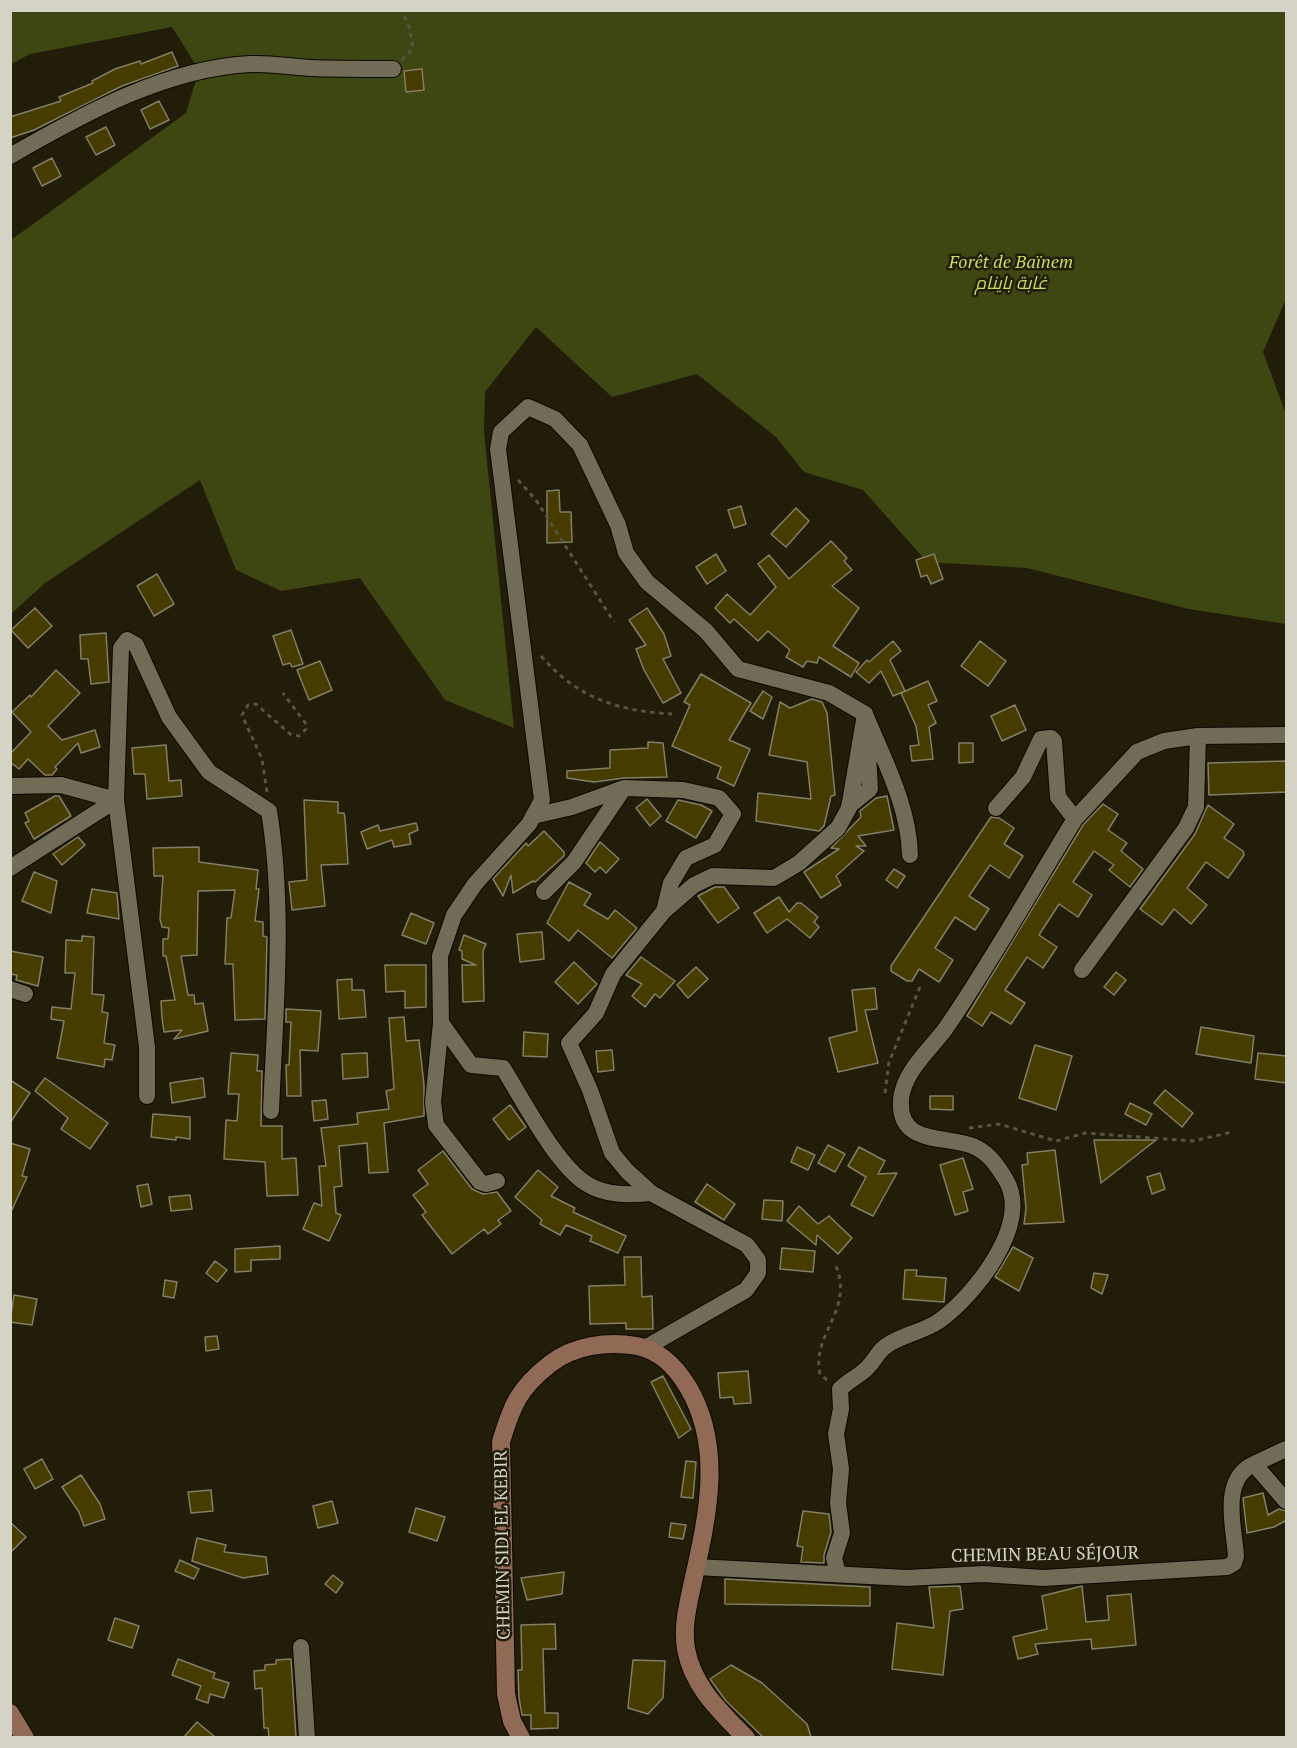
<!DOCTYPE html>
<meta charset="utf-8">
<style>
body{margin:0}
#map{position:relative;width:1297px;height:1748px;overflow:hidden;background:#211d09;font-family:"PT Serif",serif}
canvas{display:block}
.frame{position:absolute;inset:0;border:12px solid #d5d3c6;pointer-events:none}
</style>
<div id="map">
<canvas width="1297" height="1748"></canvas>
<div class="frame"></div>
</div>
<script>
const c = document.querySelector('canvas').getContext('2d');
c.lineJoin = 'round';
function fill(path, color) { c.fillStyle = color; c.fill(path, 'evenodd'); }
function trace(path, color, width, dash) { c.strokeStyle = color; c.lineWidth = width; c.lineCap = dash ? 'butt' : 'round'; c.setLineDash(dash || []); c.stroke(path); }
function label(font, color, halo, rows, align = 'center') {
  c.font = font + ' "PT Serif",Cairo,serif'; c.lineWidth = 5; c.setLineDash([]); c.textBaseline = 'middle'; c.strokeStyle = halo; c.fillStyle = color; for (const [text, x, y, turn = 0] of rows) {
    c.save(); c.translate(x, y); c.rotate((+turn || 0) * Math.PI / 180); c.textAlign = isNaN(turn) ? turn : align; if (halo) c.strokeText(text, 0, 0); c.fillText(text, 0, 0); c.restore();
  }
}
const forest = new Path2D(`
 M11,10L1286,11V299L1263,352L1286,414V624L1189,609L1027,568L927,562L863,490L804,472L776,437L697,374L612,397L536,327L485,392L484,432L514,728L445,700L360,578L281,591L236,570L200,480L45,583L11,614V240L186,113L199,70L172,27L30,54L11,64Z`);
const building = new Path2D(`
 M172,52L178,66L122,86L34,130L10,138V117L61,101L59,97L93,83L92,81L115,69L140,61L141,64Z
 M422,69L424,90L406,92L404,71Z
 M159,101L169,120L150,129L141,110Z
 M106,127L115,145L96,155L86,137Z
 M52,158L61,176L42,186L33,168Z
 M559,490L560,512H571L572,542L547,543V491Z
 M741,506L746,524L734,528L728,510Z
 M796,508L809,521L786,547L771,534Z
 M831,541L847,558L844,561L852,570L832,586L859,608L833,646L859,663L851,677L819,657L817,663L807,661L803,667L786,657L790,650L768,631L758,641L734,619L730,623L715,608L727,594L750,615L776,587L758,564L769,555L789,579Z
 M716,554L726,571L707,584L696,567Z
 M934,554L943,579L931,584L927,575L921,577L916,560Z
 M157,574L174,604L154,616L137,586Z
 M35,608L52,626L28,648L11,630Z
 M647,608L664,634L671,656L663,659L681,693L663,703L644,670L636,649L646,645L629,620Z
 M291,630L303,664L292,667L290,663L283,665L273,636Z
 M106,633L109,682L91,684L88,659H81L80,635Z
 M893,641L901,651L890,660L905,691L893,696L881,671L869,683L856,672L867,660L869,662Z
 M980,641L1006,661L988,686L961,666Z
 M320,661L332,690L309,700L297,670Z
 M56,670L80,693L48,726L62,740L95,730L100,747L81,753L78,743L55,767L57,769L52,775H45L28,759L19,769L10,762V754L31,732L12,712L30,695L31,697Z
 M701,674L751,703L729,740L750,749L734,786L717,778L721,767L672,746L690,705L684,702Z
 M928,681L937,701L928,705L936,723L929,727L933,759L912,761L910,746L919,745L916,726L901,693Z
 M763,691L772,697L763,719L750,711Z
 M812,699L822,702L827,713L835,795L831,796L824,826L819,831L756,821L758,793L811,799L807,762L769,755L780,702L790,708Z
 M1015,705L1026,730L1002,741L991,716Z
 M648,742L663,743L667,777L624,778L594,782L567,778V771L610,768V750L648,748Z
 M959,743H973V762L959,763Z
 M166,745L169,781L181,780L182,796L147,799L145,774H134L132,748Z
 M1287,761V792L1209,795L1208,763Z
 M55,796H59L71,816L34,839L25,823L29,821L25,813Z
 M887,796L894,830L858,836L866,846H856L864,851L836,876L841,885L821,898L804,872L839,849L831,848L861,817L860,811L876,798Z
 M647,799L661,816L650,826L636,808Z
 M304,800L338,802V813H344L345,818L348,864L321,865L325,906L292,910L289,882L307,880Z
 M678,800L701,805L712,811L696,838L666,821Z
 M1103,804L1118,814L1108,830L1127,843L1121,851L1143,869L1130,887L1109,870L1114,865L1094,851L1073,882L1092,895L1078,917L1059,904L1039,935L1057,947L1043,968L1027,957L1005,990L1025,1003L1011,1024L991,1012L982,1026L967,1016L1083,825Z
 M1208,805L1234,824L1224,838L1243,851L1244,855L1228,878L1206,862L1187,888L1207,905L1191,924L1174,909L1162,925L1140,909L1195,834Z
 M991,817L999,818L1014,828L1004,844L1023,856L1009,878L990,865L969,896L989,909L975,930L955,917L935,948L953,960L939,982L919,969L912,981H907L891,971V966Z
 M416,823L418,830L409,834L411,844L394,847L392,840L367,849L361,832L378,825L380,831Z
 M544,831L564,852V856L535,882L533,881L513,893L511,875L503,896L493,879L526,843L528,846Z
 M78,837L85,845L62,865L53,854Z
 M600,842L619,859L606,873L600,867L595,872L586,863Z
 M199,847V862L258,870L256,889H259L255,921L263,922V936L267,937L265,1019L235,1020L233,964H225L227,918H231L235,890L198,891L197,955L181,956L188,995H194L195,1004L203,1003L208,1031L174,1039L182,1030L164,1032L162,1018L161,1001L175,1000L166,956H163V939H168L169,928L162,927L160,919L163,876H154L153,848Z
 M894,869L905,876L897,888L886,880Z
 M34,872L57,881L51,913L22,901Z
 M569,882L591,894L584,905L608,919L615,910L637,928L612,958L578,930L569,941L547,923Z
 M715,887H724L739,908L718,923L698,896Z
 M92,889L117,893L119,919L87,913Z
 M779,897L789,912L797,903H801L818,917L814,922L819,927L810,938L787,919L767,933L754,913Z
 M411,913L434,923L426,944L402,935Z
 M542,932L544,959L520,962L517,934Z
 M464,935L486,944L483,951L484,1001L463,1002L462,965H476L462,959V951L459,950Z
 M82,936L94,937L92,994L104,995L102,1012L108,1013L104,1043L115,1045L112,1060L105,1059L104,1067L57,1058L64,1021L51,1019L52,1007L71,1009L75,973H65L66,940L82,941Z
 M10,951L43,957L38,986L16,980L17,975L10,974Z
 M641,957L675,981L660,998L655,994L645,1007L632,996L642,984L626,975Z
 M574,962L597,984L578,1004L555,982Z
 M385,965H426V1007L405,1008V991L386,992Z
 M696,967L708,979L688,998L677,985Z
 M1116,972L1126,980L1114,995L1104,987Z
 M352,979V990H364L366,1017L339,1019L337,980Z
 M875,988L877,1009L865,1010L878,1063L838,1072L829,1038L857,1031L852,990Z
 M286,1009L321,1011L318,1051L300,1050L301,1096H287L286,1065H289L291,1022H286Z
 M404,1017L406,1041L419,1040L424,1085V1116L384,1123L388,1172L369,1173L367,1143L339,1146L342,1186L334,1187L336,1213L341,1215L329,1241L303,1229L314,1203L322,1206L319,1166H326L321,1128L358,1124L357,1113L389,1109L386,1091L394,1089L389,1018Z
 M1201,1027L1254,1036L1251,1063L1196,1054Z
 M524,1032L548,1034L547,1057L523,1056Z
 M1035,1045L1072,1056L1056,1110L1019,1098Z
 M612,1050L614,1070L598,1072L596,1051Z
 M231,1053L258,1055L257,1071H262L261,1126H282V1159L296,1158L298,1195L267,1196L265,1162L224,1159L226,1120L237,1121L239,1094H228Z
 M367,1053L368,1077L343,1079L342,1054Z
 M1258,1053L1287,1056V1083L1255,1079Z
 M45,1078L108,1123L90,1149L61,1129L68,1118L35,1091Z
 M203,1078L205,1097L172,1103L170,1083Z
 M10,1080L30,1093L10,1123Z
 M1165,1090L1193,1113L1182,1127L1154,1103Z
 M930,1096H953V1110L930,1109Z
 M326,1100L328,1119L314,1121L312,1101Z
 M1130,1103L1152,1114L1146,1125L1125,1114Z
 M510,1105L526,1127L509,1140L493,1119Z
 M153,1114L190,1117V1139L176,1137V1140L151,1137Z
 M1094,1140H1156L1101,1183Z
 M10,1143L30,1149L22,1176L27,1177L10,1214Z
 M828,1145L845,1154L835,1172L818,1163Z
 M797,1147L815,1155L808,1170L791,1162Z
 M859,1147L885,1161L878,1174L897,1173L873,1216L851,1205L866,1177L848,1166Z
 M1055,1150L1064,1222L1024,1224L1026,1208L1022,1165L1028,1164L1027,1153Z
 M443,1151L472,1189L483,1194L497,1192L511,1211L498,1220L501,1224L488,1234L484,1229L452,1254L422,1215L426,1212L413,1195L428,1184L418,1170Z
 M963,1158L973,1189L963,1192L968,1211L955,1215L940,1165Z
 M538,1170L558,1187L551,1196L575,1208L573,1212L626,1236L618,1253L590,1241L592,1236L566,1225L560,1235L540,1224L542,1220L515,1197Z
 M1160,1173L1165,1189L1152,1194L1147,1177Z
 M148,1184L152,1204L141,1207L137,1186Z
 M707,1184L735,1204L724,1220L695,1202Z
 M190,1195L192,1209L171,1211L169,1197Z
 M764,1200L783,1201L782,1221L762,1219Z
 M799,1206L818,1224L829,1216L852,1238L838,1254L817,1235L816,1245L787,1221Z
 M280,1246V1259L251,1260V1271L235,1272V1249Z
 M1013,1247L1033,1258L1019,1291L995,1277Z
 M782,1248L815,1251L813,1272L780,1269Z
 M624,1257H641L642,1297L652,1296L653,1329H626V1323L590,1324L589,1286L625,1285Z
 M215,1261L227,1270L217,1282L206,1273Z
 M905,1270H917L916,1276L946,1278L944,1302L903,1299Z
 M1094,1273L1108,1275L1102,1294L1091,1288Z
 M165,1280L177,1282L174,1298L163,1296Z
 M14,1295L37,1299L32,1325L10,1322Z
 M217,1336L219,1349L206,1351L205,1337Z
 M748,1371L751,1403L734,1404L733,1397L720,1398L718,1373Z
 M663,1376L691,1429L679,1438L651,1382Z
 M42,1459L53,1479L35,1489L24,1469Z
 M686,1461L696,1462L693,1498L681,1497Z
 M81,1475L100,1504L105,1519L84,1526L79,1512L62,1487Z
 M211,1490L213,1511L191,1513L188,1492Z
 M1263,1493L1268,1515L1279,1509L1287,1511V1520L1274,1527L1247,1533L1243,1498Z
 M332,1501L338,1523L318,1528L313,1506Z
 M416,1508L445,1517L437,1541L409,1532Z
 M803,1511L829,1514L831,1532L824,1555V1563L801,1562L803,1547L797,1546Z
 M10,1522L26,1537L10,1553Z
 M671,1523L686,1525L683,1539L669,1537Z
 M197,1538L226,1545L224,1552L266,1557L268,1574L243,1578L192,1561Z
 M180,1560L199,1569L194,1579L175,1571Z
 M564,1572L562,1594L527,1600L521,1578Z
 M333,1575L343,1583L336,1593L325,1584Z
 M725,1579L870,1587V1606L725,1604Z
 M960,1586L963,1609L950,1611L943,1675L892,1669L897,1623L934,1628L929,1587Z
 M1082,1586L1086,1622L1109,1620L1107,1596L1131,1594L1136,1645L1092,1649L1091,1639L1035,1644L1038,1654L1018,1659L1013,1637L1047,1629L1042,1596Z
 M115,1618L139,1626L132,1648L108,1640Z
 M555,1624L556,1649H543L545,1713H558V1728L531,1729V1715H522L519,1698L518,1670H522L521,1625Z
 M178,1659L215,1673L213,1678L229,1683L224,1698L210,1694L208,1703L196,1699L201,1686L172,1675Z
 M291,1659L296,1737H269L268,1728H264L262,1688L255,1689L254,1671L265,1670V1665L276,1664V1660Z
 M633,1660L665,1661L663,1698L648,1714L628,1708Z
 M731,1665L762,1683L807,1724L811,1737H763L726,1701L710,1679Z
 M197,1722L215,1737H184Z`);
const path = new Path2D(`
 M402,60L413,48L409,27L402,10
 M518,480L536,500L614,622
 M541,656C577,698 618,711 672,714
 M267,792L262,759L242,715L248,705L256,704L290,734L299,736L306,729V724L283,693
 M885,1093L889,1062L920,987
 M969,1128L999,1124L1056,1141L1085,1133L1193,1141L1232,1132
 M827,1380L820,1374C811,1334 854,1311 836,1266`);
const street = new Path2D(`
 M10,156C83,114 166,68 251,64C271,63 291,67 311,68C338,69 366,69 393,69
 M865,714C883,758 909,806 910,855
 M10,786L61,785L116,800
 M849,806L870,789L867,736
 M533,816L572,807L624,788L683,790L719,798L733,814L715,845L686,858L671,883L664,911
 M1075,819L1137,752L1164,741L1198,736L1286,735
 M10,868L116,800
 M544,892L574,862L624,788
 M1082,970L1186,828L1196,807L1198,736
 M10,989L25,994
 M441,1023L433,1102L436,1125L480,1182L486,1184L497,1181
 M147,1096V1047L116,800L121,648L127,640L136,645L169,717L209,772L269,811C285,909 275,1012 271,1111
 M645,1348L746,1290L758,1273V1260L747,1245L651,1193L627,1171L612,1153L590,1090L569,1043L596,1013L613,974L664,911L694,885L713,876L774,878L799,863L838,828L849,808L865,714L829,693L738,669L706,631L647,582L626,553L618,525L580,445L555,419L528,407L501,432L498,449L542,800L529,824L475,884L454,915L440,956L441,1023L471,1065L503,1068C523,1100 556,1165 587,1184C606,1196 630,1195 651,1193
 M1254,1464L1286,1449
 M696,1567L907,1578L983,1574L1043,1578L1227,1567L1234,1563L1236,1556C1234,1527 1220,1479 1254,1464L1286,1501
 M838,1574L834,1558L842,1533L838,1503L841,1469L836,1434L841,1409L840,1389C848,1381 857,1377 865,1370C873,1364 877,1352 886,1346C901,1335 923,1332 939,1321C974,1296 1032,1224 1006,1180C998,1167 990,1154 975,1147C949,1134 898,1148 901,1100C903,1072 930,1050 946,1028C992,961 1032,889 1075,819L1058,797L1054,741L1051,738L1041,739L1023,777L996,808
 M301,1647L307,1738`);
const secondary = new Path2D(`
 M10,1713L25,1738
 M521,1738L512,1721L506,1694L501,1442C512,1405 519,1388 550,1364C574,1345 608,1341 637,1346C661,1351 676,1367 688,1387C723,1446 708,1514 694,1577C689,1601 682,1624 686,1649C693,1687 720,1711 746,1738`);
const parkNames = [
 ["Forêt de Baïnem",1011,263],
 ["غابة باينام",1011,284]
];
const streetNames = [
 ["CHEMIN SIDI EL KEBIR",503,1545,-91],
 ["CHEMIN BEAU SÉJOUR",1045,1555,-1]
];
fill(forest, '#3e4611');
fill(building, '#463c00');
trace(building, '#827e67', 1.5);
trace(street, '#0b0700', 18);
trace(secondary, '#0b0700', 20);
trace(path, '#575442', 3, [4.5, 4.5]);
trace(street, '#706c55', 16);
trace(secondary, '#916a56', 18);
label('italic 18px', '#c8de5e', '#211d09', parkNames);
label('18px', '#d5d3c6', '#211d09', streetNames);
</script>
